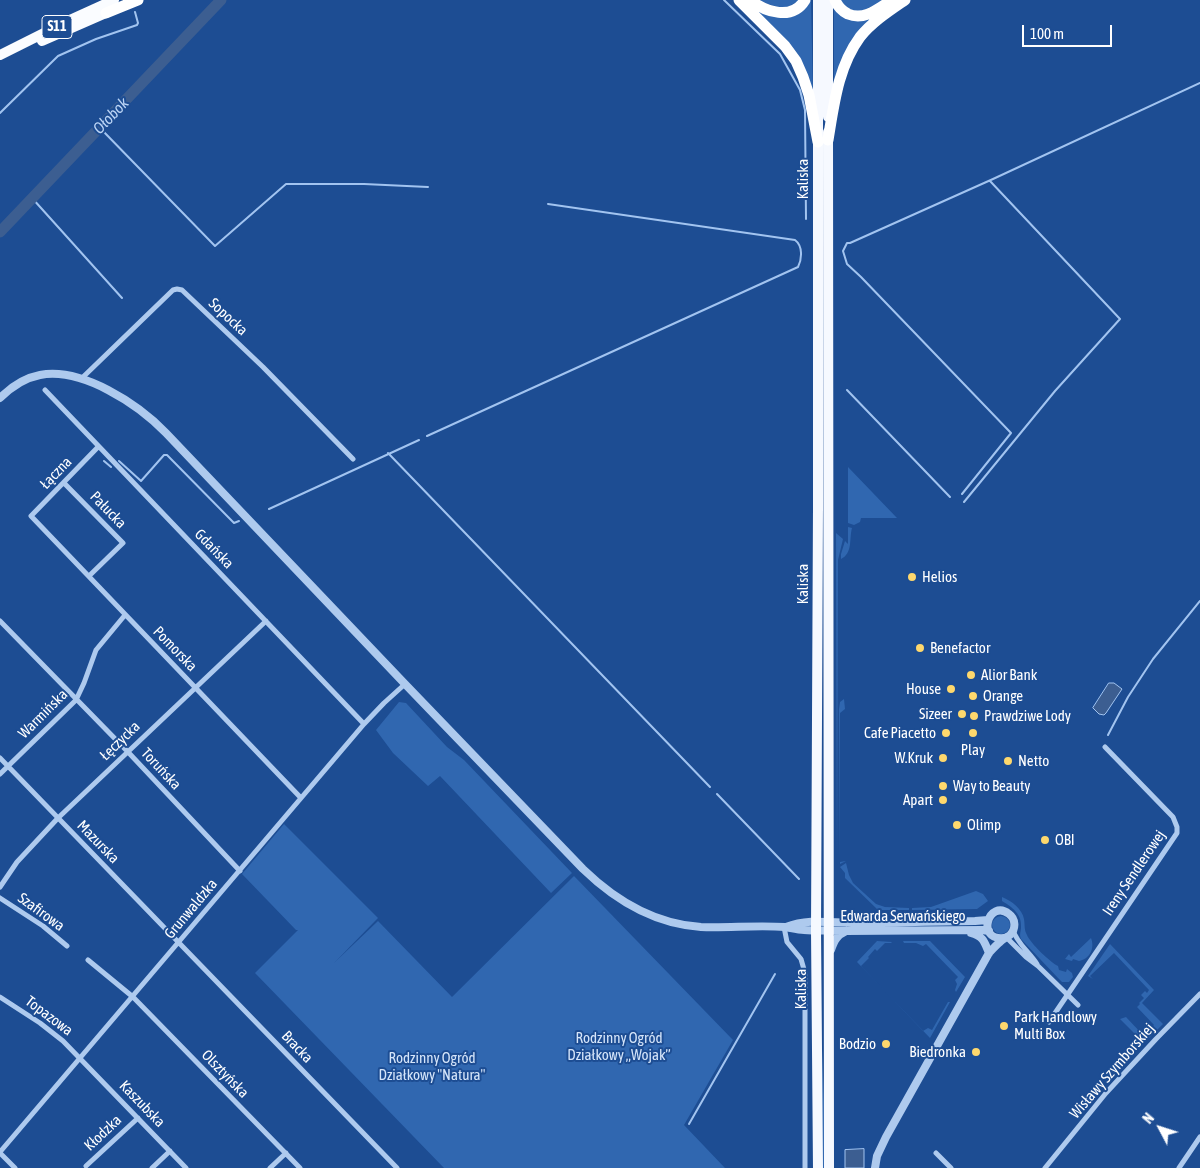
<!DOCTYPE html>
<meta charset="utf-8">
<style>
body{margin:0}
#map{position:relative;width:1200px;height:1168px;overflow:hidden;background:#1d4d93;font-family:"Asap Condensed",sans-serif}
canvas{display:block}
.north{position:absolute;left:1135px;top:1103px;width:50px;height:50px;-webkit-text-stroke:4px #1d4d93;paint-order:stroke;rotate:310deg;font-size:14px;font-weight:700;line-height:20px;text-align:center;color:#fff}
.north::after{content:'';display:block;margin:auto;width:18px;height:22px;background:#fff;clip-path:polygon(50% 0,100% 100%,50% 72%,0 100%)}
.scale{position:absolute;left:1022px;top:25px;width:90px;height:22px;box-sizing:border-box;border:2px solid #fff;border-top:0;padding-left:6px;font-size:15px;line-height:18px;white-space:nowrap;color:#fff;-webkit-text-stroke:4px #1d4d93;paint-order:stroke}
</style>
<div id="map">
<canvas width="1200" height="1168"></canvas>
<div class="north">N</div>
<div class="scale">100 m</div>
</div>
<script>
const c = document.querySelector('canvas').getContext('2d');
c.lineJoin = 'round';
function fill(path, color) { c.fillStyle = color; c.fill(path, 'evenodd'); }
function trace(path, color, width, dash) { c.strokeStyle = color; c.lineWidth = width; c.lineCap = dash ? 'butt' : 'round'; c.setLineDash(dash || []); c.stroke(path); }
function label(font, color, halo, rows, align = 'center') {
  c.font = font + ' "Asap Condensed",sans-serif'; c.lineWidth = 4; c.setLineDash([]); c.textBaseline = 'middle'; c.strokeStyle = halo; c.fillStyle = color; for (const [text, x, y, turn = 0] of rows) {
    c.save(); c.translate(x, y); c.rotate((+turn || 0) * Math.PI / 180); c.textAlign = isNaN(turn) ? turn : align; if (halo) c.strokeText(text, 0, 0); c.fillText(text, 0, 0); c.restore();
  }
}
const green = new Path2D(`
 M755,0H800L784,9Z
 M811,0L813,94L752,7L804,9Z
 M839,0H886L859,12L846,9Z
 M834,7L839,13L887,8L834,82Z
 M848,467L897,518H861L860,522L854,525L848,523Z
 M848,527L852,528C849,539 853,553 841,559V554L845,541L848,544Z
 M836,533L843,539L838,560L837,865Z
 M844,699L845,709L840,713V862L846,861L840,864L839,709L840,702Z
 M399,702L406,703L447,747L464,760L572,873L551,893L440,776L428,786L393,753L376,730Z
 M284,824L378,918L334,963L378,921L452,997L574,876L733,1040L684,1125L725,1168H444L255,973L298,930H296L242,874Z
 M846,863L849,875L853,883L876,904L885,907L909,908V910H878L845,878V873L840,867Z
 M976,891L983,894L988,901L977,909L912,910V908L931,907Z
 M1002,897C1012,901 1022,909 1024,919C1025,925 1024,930 1027,935C1030,943 1051,963 1058,966L1059,970L1066,972L1067,969L1072,973L1073,977L1069,982H1062L1058,978L1021,939C1019,934 1021,932 1021,927C1022,914 1012,907 1002,901Z
 M992 925a9 9 0 1 1 18 0a9 9 0 1 1-18 0Z
 M1091,938C1095,948 1090,959 1079,961L1073,959L1072,961L1065,959L1069,954L1071,957Z
 M877,941L892,942L891,943H885L877,951L875,949L868,957L869,958L861,966L923,1031L928,1028L932,1030L948,1002H950L930,1038L857,962Z
 M903,941H930L965,977L956,992L955,990L957,984L955,980L958,977L926,944L923,946L916,943H904Z
 M1110,944L1154,990L1142,1003L1163,1024L1144,1043L1120,1019L1126,1017L1143,1035L1147,1032L1148,1033L1152,1030L1151,1028L1154,1025L1137,1007L1140,1004L1139,1003L1144,998L1141,995L1145,991L1147,993L1149,990L1114,953L1090,976L1093,979L1088,976Z
 M822,1048L824,1101L825,1168H821Z`);
const water = new Path2D(`
 M1109,683H1114L1122,689L1106,713L1104,715L1099,714L1093,708Z
 M864,1149V1168H845V1150Z`);
const stream = new Path2D(`
 M724,0L780,54L800,90L805,110L806,219
 M0,113L58,56L96,39L137,25L138,23L135,12
 M101,129L215,246L286,184H364L428,187
 M32,198L122,298
 M847,390L950,497
 M427,436L798,267C802,259 803,246 795,240L548,204
 M388,453L710,787
 M104,461L111,467
 M119,461L141,481L164,455H167L234,523L239,521
 M962,494L1011,433L861,277L847,264L843,251L847,243H850L993,179L1200,83
 M964,502L1055,391L1120,319L990,181
 M269,509L419,440
 M1108,735L1128,697L1153,659L1200,601
 M717,794L799,879
 M689,1124L775,974`);
const river = new Path2D(`
 M0,232L221,0`);
const minor = new Path2D(`
 M81,379L173,290L177,289L182,290L263,367L353,459
 M45,390L364,724
 M98,447L31,516L301,798
 M64,483L123,543L89,576
 M0,621L128,752L240,871
 M0,758L397,1168
 M0,774L76,700L84,683L96,650L125,615
 M0,887L17,862L58,818L266,621
 M0,898L43,926L67,946
 M784,927L787,942L801,959L805,973V1168
 M1013,930C1016,942 1030,953 1037,964
 M1006,937L1026,957L1038,966L1078,1005
 M88,960L133,997L300,1168
 M0,997L40,1023L63,1041L186,1168
 M1049,1022L1177,833V827L1173,817L1105,747
 M0,1152L364,724L384,703L405,684
 M0,1153L15,1168
 M936,1153L951,1168
 M86,1166L138,1118
 M152,1168L170,1151
 M270,1168L286,1153
 M1045,1168L1106,1093L1156,1039L1200,994
 M1179,1168L1200,1137`);
const tertiary = new Path2D(`
 M0,398C11,387 24,378 40,375C82,367 138,404 166,433L405,684L583,869C615,900 655,924 701,927C729,928 757,925 785,927C791,928 798,930 804,930C818,931 832,930 846,931L982,930L989,931
 M786,927C809,918 831,923 855,923C895,923 935,921 975,921L988,920
 M971,933C984,937 984,941 989,953
 M831,950C834,941 837,935 846,931
 M875,1168L877,1156L886,1137L989,953C993,949 996,945 1000,942C1003,939 1007,937 1010,935C1016,929 1016,919 1009,914C989,898 975,941 1004,938`);
const primary = new Path2D(`
 M828,0V117
 M828,132L829,1168
 M818,1168L816,930L818,506V0`);
const trunk = new Path2D(`
 M42,41L106,13
 M0,55L72,19L114,0`);
const motorway = new Path2D(`
 M739,0L785,46L796,61L803,77L809,95L818,142
 M750,0C766,12 792,21 805,0
 M835,0C838,7 842,11 848,14C865,21 879,8 892,0
 M106,13L138,0
 M828,140C834,104 838,67 860,37C872,22 889,11 905,0`);
const markers = [
 [912,577,5,"#fed86d"],
 [920,648,5,"#fed86d"],
 [971,675,5,"#fed86d"],
 [951,689,5,"#fed86d"],
 [973,696,5,"#fed86d"],
 [962,714,5,"#fed86d"],
 [974,716,5,"#fed86d"],
 [946,733,5,"#fed86d"],
 [973,733,5,"#fed86d"],
 [943,758,5,"#fed86d"],
 [1008,761,5,"#fed86d"],
 [943,786,5,"#fed86d"],
 [943,800,5,"#fed86d"],
 [957,825,5,"#fed86d"],
 [1045,840,5,"#fed86d"],
 [1004,1026,5,"#fed86d"],
 [886,1044,5,"#fed86d"],
 [976,1052,5,"#fed86d"]
];
const shields = [
 [57,27,30]
];
const shieldNames = [
 ["S11",57,27]
];
const streetNames = [
 ["Kaliska",803,179,-90],
 ["Sopocka",228,317,43],
 ["Łączna",56,473,-46],
 ["Pałucka",108,510,46],
 ["Gdańska",214,549,46],
 ["Kaliska",803,584,-90],
 ["Pomorska",175,649,46],
 ["Warmińska",43,714,-45],
 ["Łęczycka",120,741,-44],
 ["Toruńska",161,769,47],
 ["Mazurska",98,842,46],
 ["Ireny Sendlerowej",1134,873,-56],
 ["Grunwaldzka",191,909,-50],
 ["Szafirowa",41,912,36],
 ["Edwarda Serwańskiego",903,916],
 ["Kaliska",801,989,-90],
 ["Topazowa",49,1016,37],
 ["Bracka",297,1047,46],
 ["Wisławy Szymborskiej",1112,1071,-49],
 ["Olsztyńska",225,1074,46],
 ["Kaszubska",142,1104,46],
 ["Kłodzka",103,1133,-43]
];
const poiNames = [
 ["Helios",922,577],
 ["Benefactor",930,648],
 ["Alior Bank",981,675],
 ["House",941,689,"right"],
 ["Orange",983,696],
 ["Sizeer",952,714,"right"],
 ["Prawdziwe Lody",984,716],
 ["Cafe Piacetto",936,733,"right"],
 ["Play",973,750,"center"],
 ["W.Kruk",933,758,"right"],
 ["Netto",1018,761],
 ["Way to Beauty",953,786],
 ["Apart",933,800,"right"],
 ["Olimp",967,825],
 ["OBI",1055,840],
 ["Park Handlowy",1014,1017],
 ["Multi Box",1014,1034],
 ["Bodzio",876,1044,"right"],
 ["Biedronka",966,1052,"right"]
];
const parkNames = [
 ["Rodzinny Ogród",619,1038],
 ["Działkowy „Wojak”",619,1055],
 ["Rodzinny Ogród",432,1058],
 ["Działkowy \"Natura\"",432,1075]
];
const waterNames = [
 ["Ołobok",111,116,-46]
];
fill(green, '#3067b0');
fill(water, '#3c5e91');
trace(water, '#a2c4f0', 1);
trace(stream, '#a2c4f0', 2);
trace(river, '#3c5e91', 11);
trace(minor, '#aecaee', 5);
trace(tertiary, '#aecaee', 8);
trace(primary, '#f6f9ff', 10);
trace(trunk, '#fafcff', 10);
trace(motorway, '#fff', 11);
for (const [x, y, r, color] of markers) { const dot = new Path2D(); dot.arc(x, y, r, 0, 2 * Math.PI); c.fillStyle = color; c.fill(dot); trace(dot, '#1d4d93', 2); }
for (const [x, y, w] of shields) { const box = new Path2D(); box.roundRect(x - w / 2, y - 11.5, w, 23, 4); c.fillStyle = '#1d4d93'; c.fill(box); trace(box, '#fff', 1); }
label('bold 14px', '#fff', null, shieldNames);
label('15px', '#fff', '#1d4d93', streetNames);
label('15px', '#fff', '#1d4d93', poiNames, 'left');
label('15px', '#d5e5fa', '#1d4d93', parkNames);
label('italic 16px', '#bbd4f5', '#1d4d93', waterNames);
</script>
